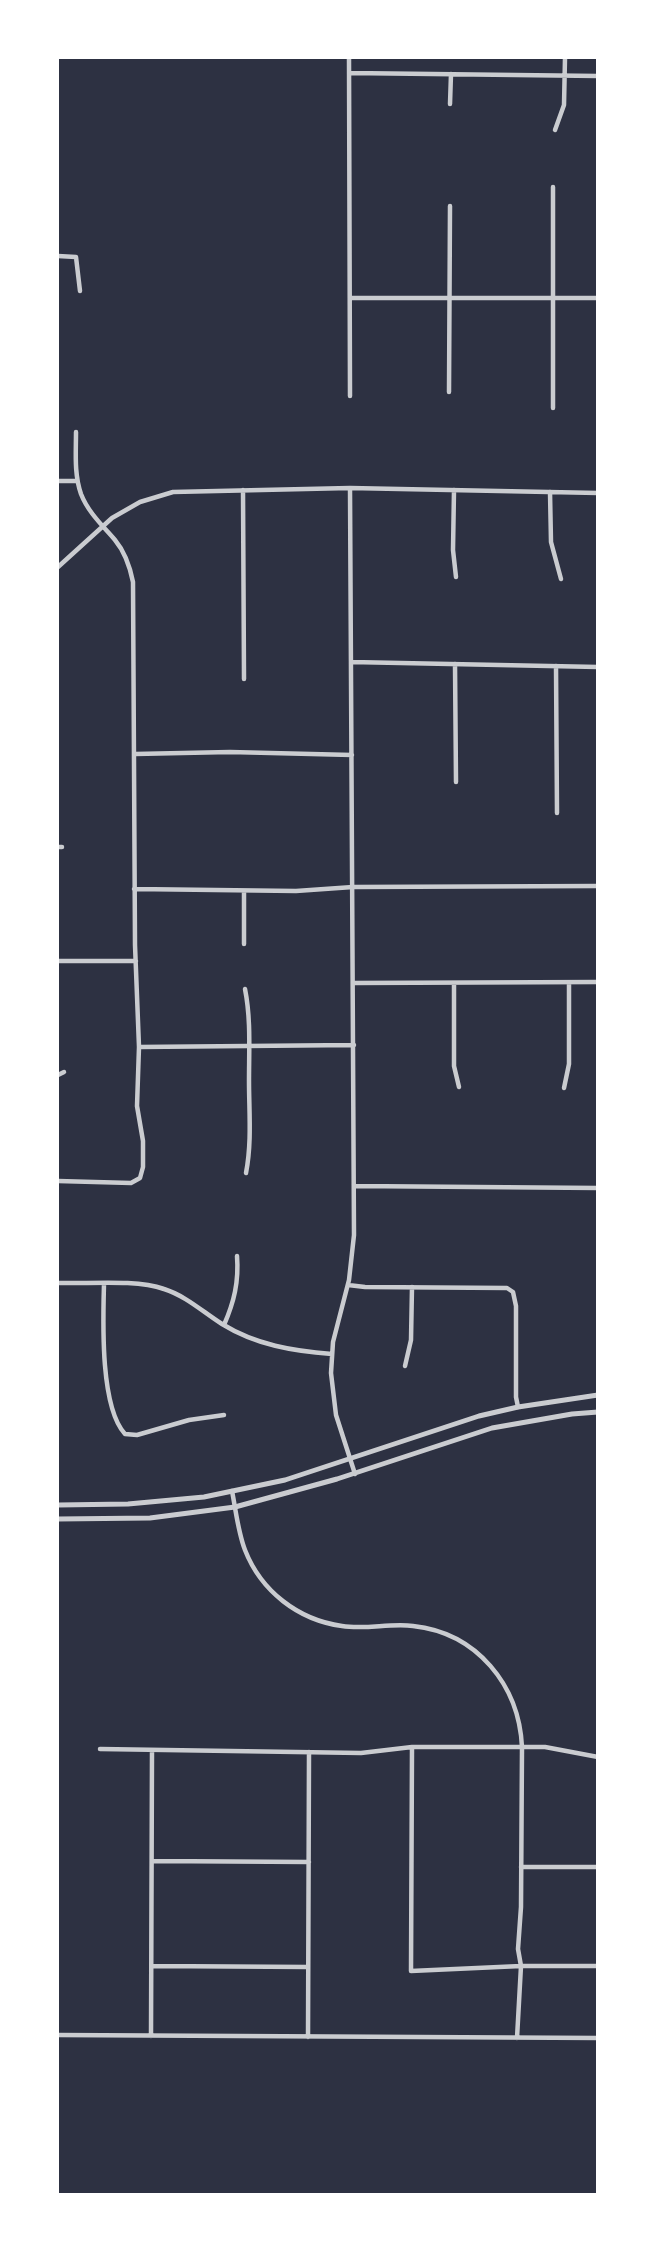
<!DOCTYPE html>
<style>
body{margin:0}
#map{position:relative;width:655px;height:2252px;overflow:hidden;background:#2d3142;font-family:"Golos Text",sans-serif}
canvas{display:block}
.frame{position:absolute;inset:0;border:59px solid #fff;pointer-events:none}
</style>
<div id="map">
<canvas width="655" height="2252"></canvas>
<div class="frame"></div>
</div>
<script>
const c = document.querySelector('canvas').getContext('2d');
c.lineJoin = 'round';
function trace(path, color, width, dash) { c.strokeStyle = color; c.lineWidth = width; c.lineCap = dash ? 'butt' : 'round'; c.setLineDash(dash || []); c.stroke(path); }
const minor = new Path2D(`
 M349,58L350,396
 M349,73L598,76
 M450,104L451,74
 M555,130L564,105L565,58
 M58,256L76,257L80,291
 M350,298H598
 M449,392L450,206
 M553,408V187
 M58,481H77
 M350,488L354,1235L349,1280L333,1342L331,1373L336,1415L355,1474
 M243,490L244,679
 M454,490L453,550L456,577
 M550,492L551,542L561,579
 M58,567L112,518L140,502L173,492L350,488L598,493
 M351,662L598,667
 M455,664L456,782
 M556,666L557,813
 M135,754L230,752L352,755
 M58,847H62
 M134,889L296,891L353,887L598,886
 M244,944V891
 M58,961H136
 M353,983L598,982
 M454,983V1066L459,1087
 M245,989C251,1019 249,1050 249,1081C249,1111 252,1142 246,1173
 M139,1047L354,1045
 M58,1075L64,1072
 M564,1088L569,1064V983
 M58,1181L131,1183L140,1178L143,1167V1141L137,1106L139,1047L135,945L133,582C130,567 125,552 115,540C102,525 88,512 81,494C74,474 76,453 76,432
 M354,1186L598,1188
 M58,1283C89,1284 135,1279 164,1289C186,1296 203,1312 222,1324C256,1345 293,1351 332,1354
 M104,1284C103,1321 100,1407 125,1434L137,1435L189,1420L224,1415
 M348,1285L365,1287L507,1288L513,1292L516,1306V1397L518,1407
 M224,1325C234,1302 239,1282 237,1256
 M405,1366L411,1340L412,1287
 M232,1491C236,1511 238,1532 245,1550C261,1591 298,1620 342,1626C365,1630 390,1623 413,1626C477,1633 519,1685 522,1747L521,1907L518,1949L521,1966L517,2038
 M412,1747L411,1971L521,1966H598
 M100,1749L361,1753L412,1747H545L598,1757
 M152,1861L309,1862
 M521,1867H598
 M152,1966L308,1967
 M58,2035L598,2038
 M151,2036L152,1750
 M308,2037L309,1752`);
const tertiary = new Path2D(`
 M58,1505L128,1504L204,1497L285,1480L479,1416L518,1407L598,1395
 M58,1519L150,1518L235,1507L337,1479L492,1428L572,1414L598,1412`);
trace(minor, '#caccd0', 4.5);
trace(tertiary, '#caccd0', 5);
</script>
